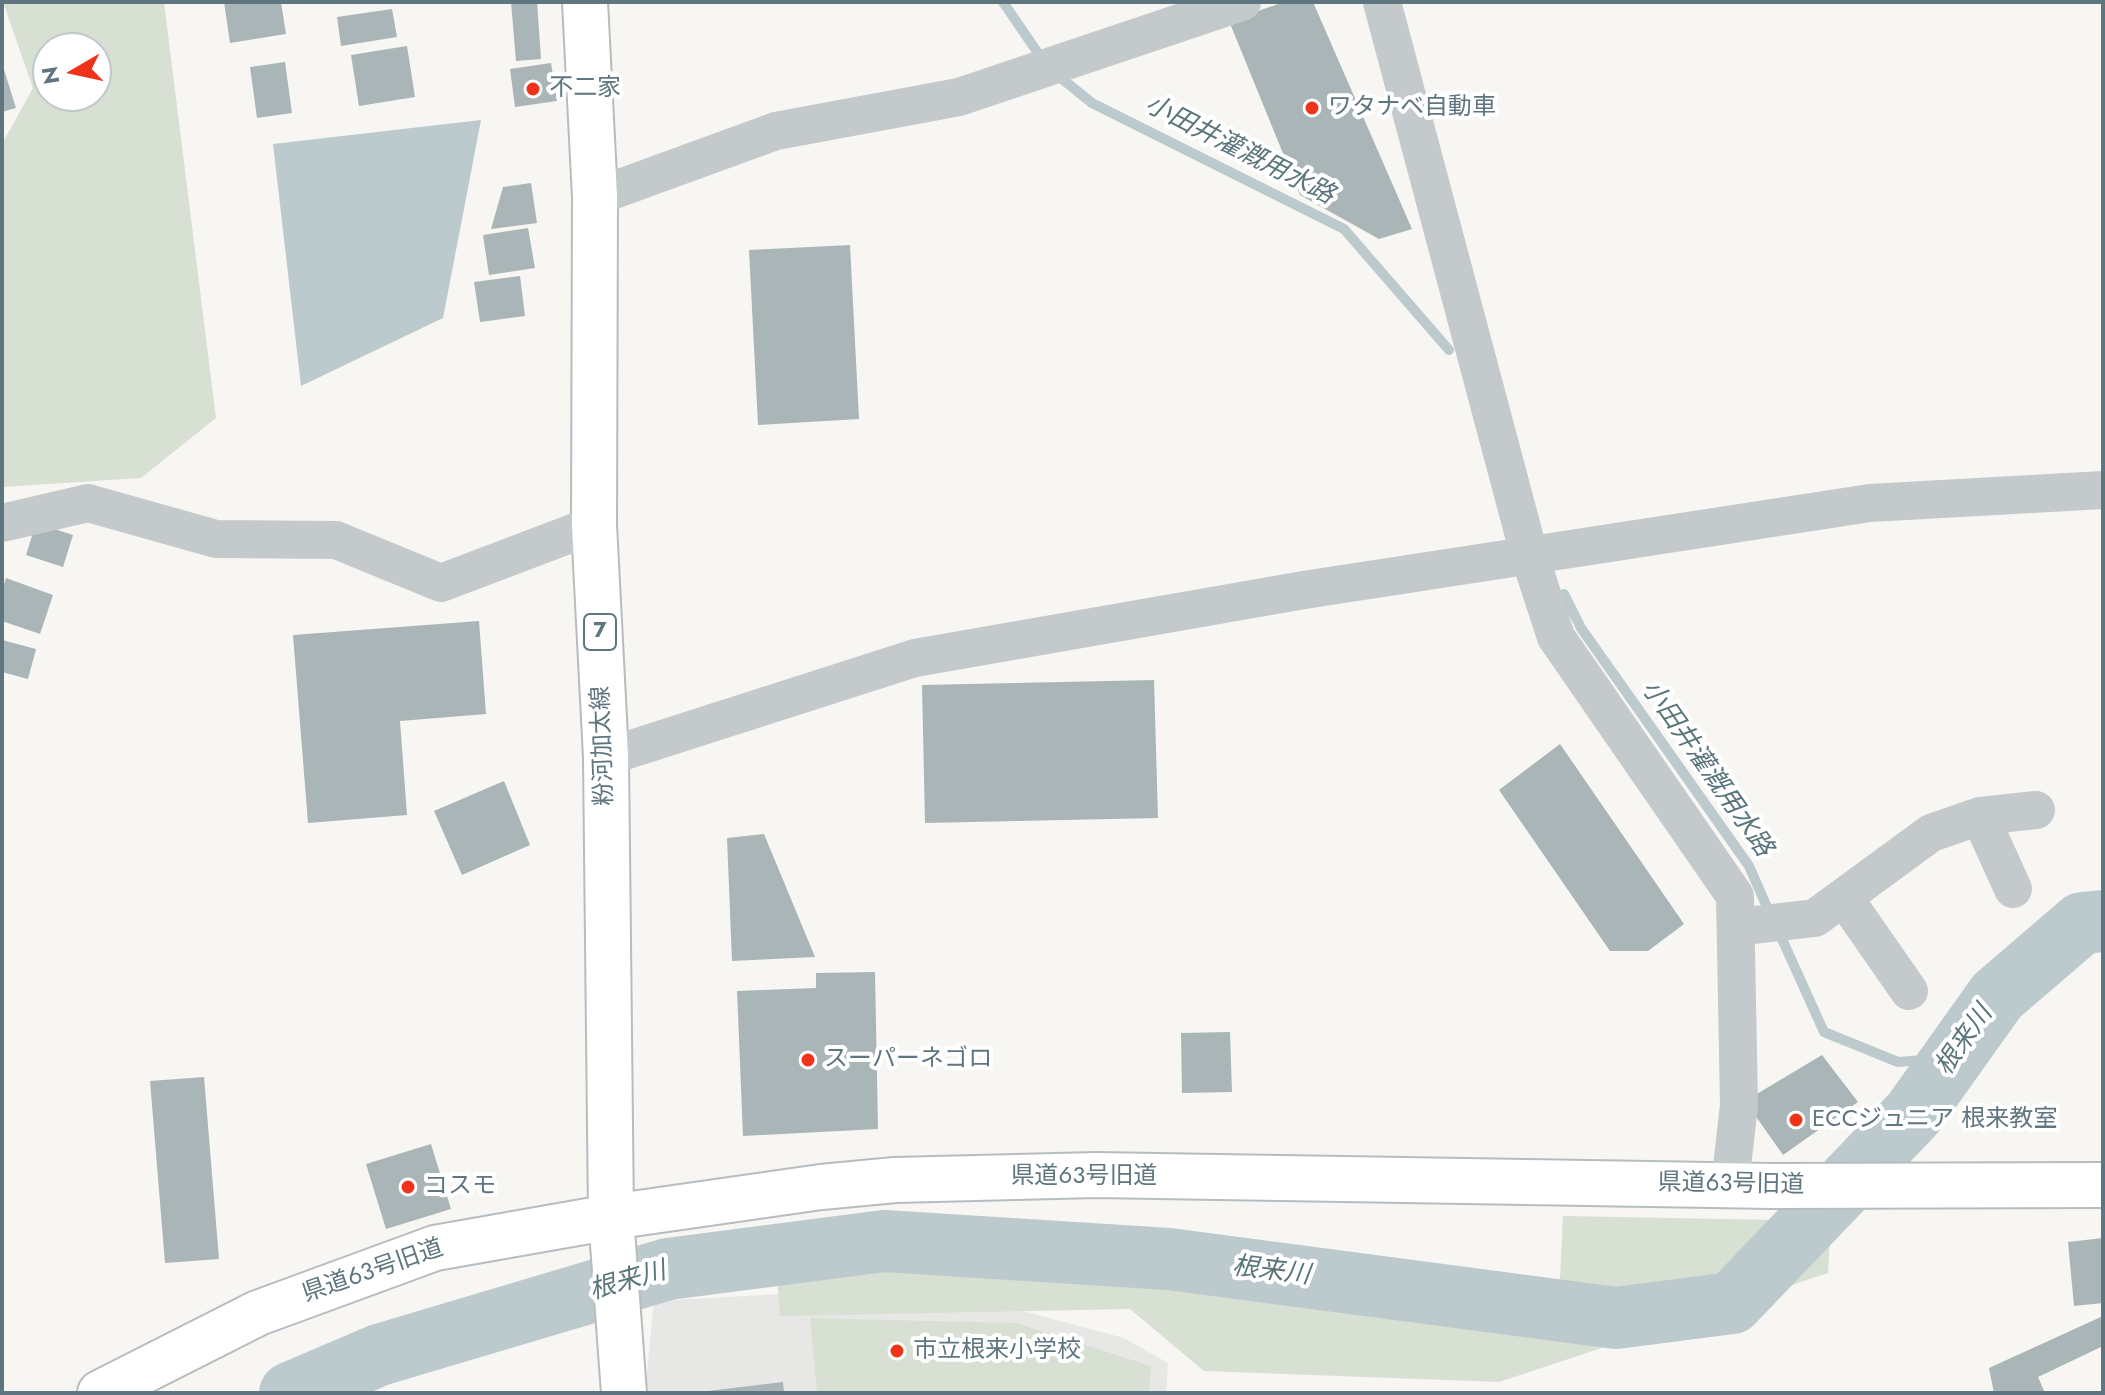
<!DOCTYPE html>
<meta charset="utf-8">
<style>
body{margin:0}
#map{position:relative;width:2105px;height:1395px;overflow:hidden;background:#f7f6f3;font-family:Jost,sans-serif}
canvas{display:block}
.frame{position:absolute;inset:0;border:4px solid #5f7680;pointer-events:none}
.north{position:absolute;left:32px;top:32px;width:80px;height:80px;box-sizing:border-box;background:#fff;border:2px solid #bfc8cc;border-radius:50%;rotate:261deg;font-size:22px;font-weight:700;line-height:32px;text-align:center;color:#5f7680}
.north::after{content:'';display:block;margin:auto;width:28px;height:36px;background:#ef321a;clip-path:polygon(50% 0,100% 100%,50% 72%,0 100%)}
</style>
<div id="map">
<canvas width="2105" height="1395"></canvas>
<div class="frame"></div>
<div class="north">N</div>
</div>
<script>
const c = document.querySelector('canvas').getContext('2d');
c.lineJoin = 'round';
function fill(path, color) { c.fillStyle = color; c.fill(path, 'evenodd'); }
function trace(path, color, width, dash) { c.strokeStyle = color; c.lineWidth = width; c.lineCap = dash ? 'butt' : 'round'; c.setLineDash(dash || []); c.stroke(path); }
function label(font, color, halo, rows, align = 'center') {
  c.font = font + ' Jost,"Noto Sans JP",sans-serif'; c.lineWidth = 8; c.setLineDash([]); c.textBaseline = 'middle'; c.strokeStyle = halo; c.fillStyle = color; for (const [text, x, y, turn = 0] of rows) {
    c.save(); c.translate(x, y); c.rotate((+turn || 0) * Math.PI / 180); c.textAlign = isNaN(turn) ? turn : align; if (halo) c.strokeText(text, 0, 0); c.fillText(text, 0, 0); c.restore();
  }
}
const built = new Path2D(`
 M929,1286L1124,1338L1168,1363L1166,1393H645L654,1301Z`);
const green = new Path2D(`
 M3,2H164L216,418L141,478L2,487V144L33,88ZM48,48H96V96H48Z
 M1563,1216L1831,1221L1828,1273L1499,1382L1204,1371L1130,1309L780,1316L776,1267L912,1253L1184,1278L1389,1316L1509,1326L1560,1278Z
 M810,1318L1016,1323L1151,1366L1149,1393H817Z`);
const water = new Path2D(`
 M481,120L443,318L301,386L273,144Z`);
const stream = new Path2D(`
 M1003,2L1042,59
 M1056,74L1092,103L1344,229L1449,350
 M1564,594L1581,628L1749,866L1770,914
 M1777,928L1824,1032L1898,1062L1950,1058`);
const river = new Path2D(`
 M290,1393L379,1355L668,1269L884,1241L1169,1259L1616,1318L1732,1303L1913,1114L1997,996L2082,923L2103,921`);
const building = new Path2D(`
 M224,2H281L286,34L230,43Z
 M511,2H537L541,59L516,61Z
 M1284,2H1313L1412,229L1379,239L1300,195L1229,21Z
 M392,9L397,37L341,46L337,17Z
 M407,46L415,97L359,106L351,55Z
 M285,62L292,113L257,118L250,67Z
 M2,63L16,108L2,112Z
 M551,63L557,101L515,107L510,69Z
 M531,183L537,223L491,229L503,187Z
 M528,228L535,268L489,275L483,235Z
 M850,245L859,419L758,425L749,250Z
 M520,276L525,316L480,322L474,282Z
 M36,523L73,535L63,567L26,555Z
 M6,578L53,595L40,634L2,621V590Z
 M479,621L486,714L400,721L407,815L308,823L293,635Z
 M2,640L36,649L28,679L2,672Z
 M1154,680L1158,818L925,823L922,685Z
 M1560,744L1684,924L1648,951H1610L1499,790Z
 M504,781L530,845L462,875L434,811Z
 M764,834L815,957L732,961L727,838Z
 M875,972L878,1129L743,1136L737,991L816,988V973Z
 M1230,1032L1232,1092L1182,1093L1181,1033Z
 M1822,1055L1858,1102L1783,1155L1745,1101Z
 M204,1077L219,1259L165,1263L150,1081Z
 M431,1144L451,1209L386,1229L366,1164Z
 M2103,1238V1303L2074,1306L2068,1242Z
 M2103,1316V1346L2038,1377L2045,1393H1994L1989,1368Z
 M783,1382L784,1393H708V1391Z`);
const street = new Path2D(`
 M1382,2L1529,554L1556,637L1735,896L1739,1105L1730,1185
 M595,197L776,131L959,97L1242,2
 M2,523L88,503L216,539L336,540L441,583L594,525
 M606,757L915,658L1304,590L1870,503L2103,490
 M1980,816L2013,889
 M1845,899L1909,991
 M1737,927L1815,918L1931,833L1980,816L2036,810`);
const secondary = new Path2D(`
 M100,1393L258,1313L435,1248L611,1217L821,1187L895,1180L1096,1175L1772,1186L2103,1185`);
const primary = new Path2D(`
 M585,2L595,197L594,525L606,757L611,1217L624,1393`);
const markers = [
 [533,89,8,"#ef321a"],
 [1312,108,8,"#ef321a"],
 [808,1060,8,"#ef321a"],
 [1796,1120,8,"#ef321a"],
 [408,1187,8,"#ef321a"],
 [897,1351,8,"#ef321a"]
];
const shields = [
 [600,632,32]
];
const shieldNames = [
 ["7",600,632]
];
const poiNames = [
 ["不二家",549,89],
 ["ワタナベ自動車",1328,108],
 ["スーパーネゴロ",824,1060],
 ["ECCジュニア 根来教室",1812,1120],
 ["コスモ",424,1187],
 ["市立根来小学校",913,1351]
];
const streetNames = [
 ["粉河加太線",604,746,-92],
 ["県道63号旧道",1084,1177],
 ["県道63号旧道",1731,1185,1],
 ["県道63号旧道",373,1272,-19]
];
const waterNames = [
 ["小田井灌漑用水路",1239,151,27],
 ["小田井灌漑用水路",1706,769,55],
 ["根来川",1965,1041,-55],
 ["根来川",1271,1272,7],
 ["根来川",628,1282,-16]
];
fill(built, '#e7e8e6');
fill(green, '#d8dfd3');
fill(water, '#bccacd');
trace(stream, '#bccacd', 10);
trace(river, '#bccacd', 62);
fill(building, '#aab5b8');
trace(secondary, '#b6bdc0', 48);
trace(primary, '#b7bcbf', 48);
trace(street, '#c4c9cb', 38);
trace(secondary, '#fff', 44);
trace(primary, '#fff', 44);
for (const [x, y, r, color] of markers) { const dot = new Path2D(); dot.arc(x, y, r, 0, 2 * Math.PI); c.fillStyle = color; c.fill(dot); trace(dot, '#fff', 3); }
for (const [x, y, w] of shields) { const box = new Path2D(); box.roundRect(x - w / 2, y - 18, w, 36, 6); c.fillStyle = '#fff'; c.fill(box); trace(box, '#5f7680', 2); }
label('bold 22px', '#5f7680', null, shieldNames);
label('24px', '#5f7680', '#fff', poiNames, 'left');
label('24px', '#5f7680', '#fff', streetNames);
label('italic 26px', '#5a767c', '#fff', waterNames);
</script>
